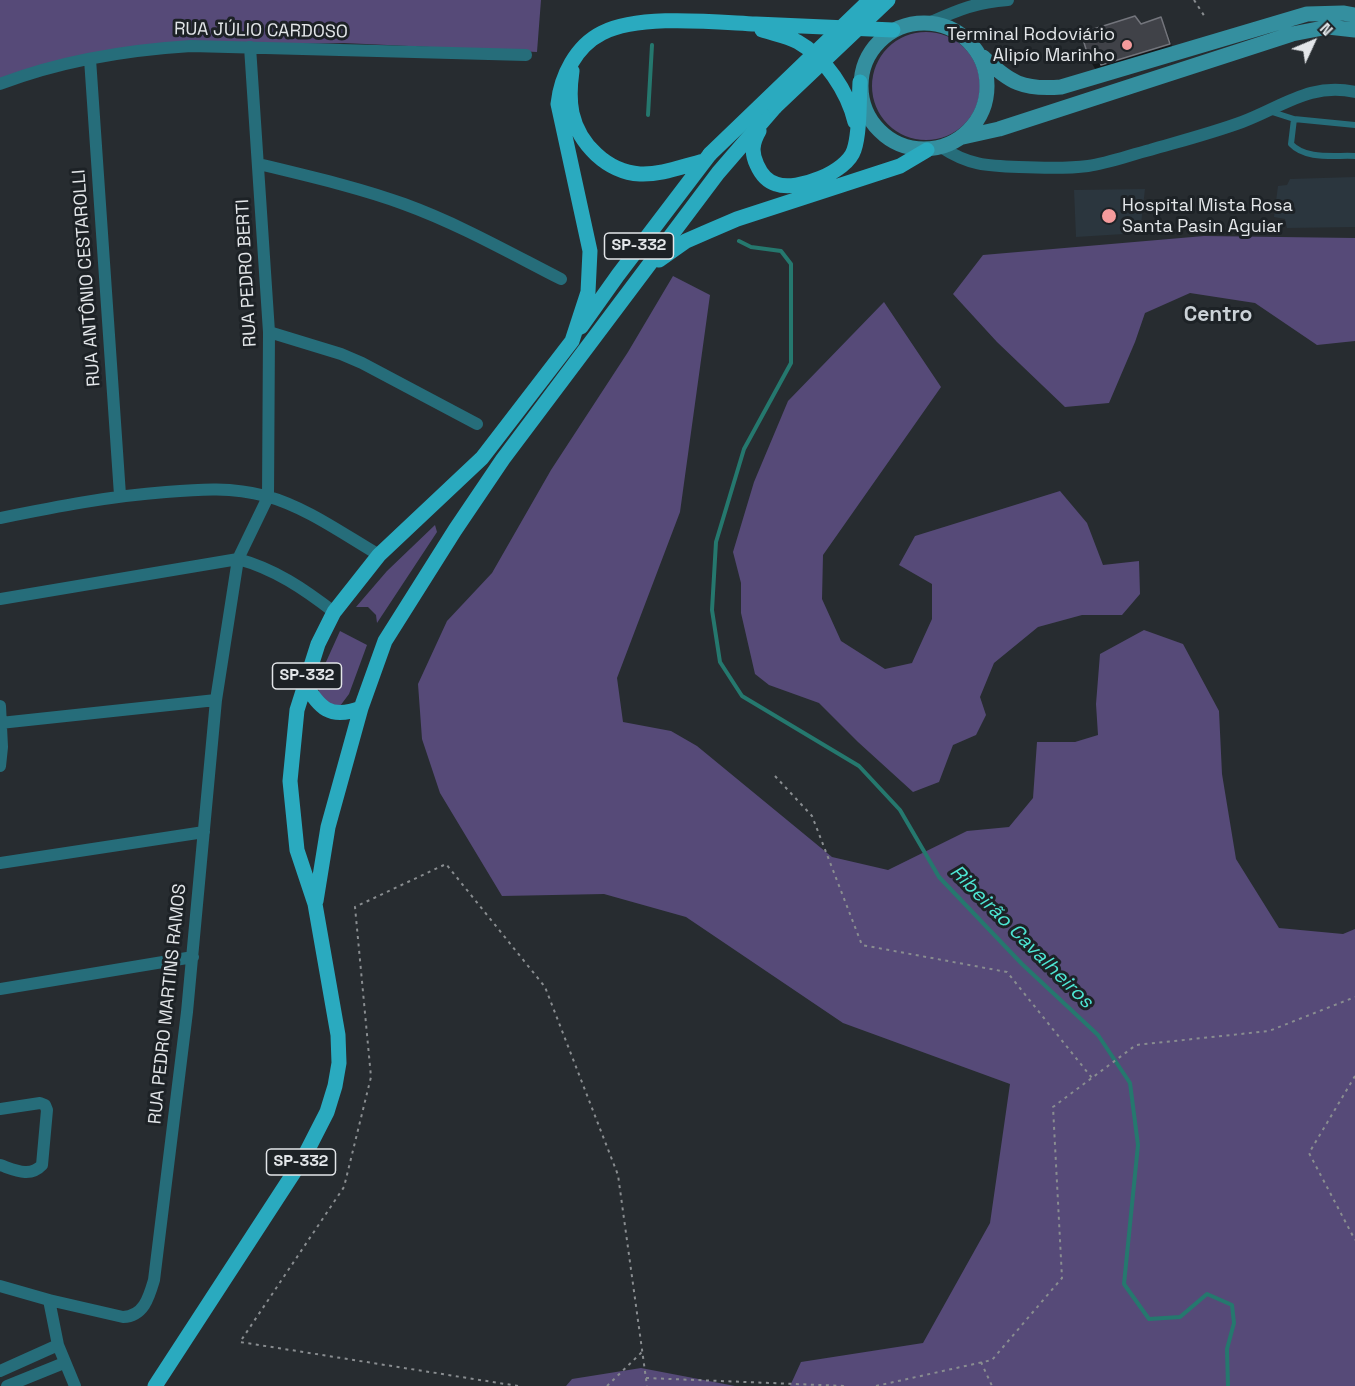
<!DOCTYPE html>
<meta charset="utf-8">
<style>
body{margin:0}
#map{position:relative;width:1355px;height:1386px;overflow:hidden;background:#272c30;font-family:"Space Grotesk",sans-serif}
canvas{display:block}
.north{position:absolute;left:1283px;top:12px;width:60px;height:60px;-webkit-text-stroke:4px #1d2226;paint-order:stroke;rotate:46deg;font-size:16px;font-weight:700;line-height:24px;text-align:center;color:#e3e6e9}
.north::after{content:'';display:block;margin:auto;width:21px;height:27px;background:#e3e6e9;clip-path:polygon(50% 0,100% 100%,50% 72%,0 100%)}
</style>
<div id="map">
<canvas width="1355" height="1386"></canvas>
<div class="north">N</div>
</div>
<script>
const c = document.querySelector('canvas').getContext('2d');
c.lineJoin = 'round';
function fill(path, color) { c.fillStyle = color; c.fill(path, 'evenodd'); }
function trace(path, color, width, dash) { c.strokeStyle = color; c.lineWidth = width; c.lineCap = dash ? 'butt' : 'round'; c.setLineDash(dash || []); c.stroke(path); }
function label(font, color, halo, rows, align = 'center') {
  c.font = font + ' "Space Grotesk",sans-serif'; c.lineWidth = 6; c.setLineDash([]); c.textBaseline = 'middle'; c.strokeStyle = halo; c.fillStyle = color; for (const [text, x, y, turn = 0] of rows) {
    c.save(); c.translate(x, y); c.rotate((+turn || 0) * Math.PI / 180); c.textAlign = isNaN(turn) ? turn : align; if (halo) c.strokeText(text, 0, 0); c.fillText(text, 0, 0); c.restore();
  }
}
const built = new Path2D(`
 M1355,177V227L1287,228L1285,219L1274,217L1278,186L1287,185L1290,179Z
 M1145,189L1140,233L1076,237L1074,190Z`);
const green = new Path2D(`
 M0,0H541L537,52L344,43L119,48L0,83Z
 M872 86a54 54 0 1 1 108 0a54 54 0 1 1-108 0Z
 M1204,236L1355,238V341L1317,345L1255,303L1190,293L1145,313L1135,342L1109,403L1065,407L997,342L953,294L983,255Z
 M673,276L710,295L680,512L617,678L623,722L671,731L697,746L832,857L888,870L967,831L1009,827L1033,798L1037,742H1075L1098,735L1096,704L1100,654L1144,630L1183,644L1219,711L1222,774L1236,859L1279,928L1343,934L1355,929V1386H790L801,1362L923,1343L990,1223L1010,1084L843,1023L686,917L604,894L502,896L440,793L422,739L418,684L447,621L492,573L551,470L628,352Z
 M884,302L941,387L823,555L822,599L841,641L885,669L912,663L932,619V584L899,565L915,536L1060,491L1087,523L1103,565L1139,561L1140,594L1122,615H1082L1038,627L994,663L980,697L986,715L976,735L953,745L939,782L913,792L858,742L819,703L769,685L755,674L741,613V583L733,552L754,482L788,401Z
 M435,525L437,532L377,623L376,615L368,607H356L387,571Z
 M340,631L367,645L349,694L340,706L324,703L318,696L321,673Z
 M641,1368L735,1386H566L572,1379Z`);
const shadow = new Path2D(`
 M1160,19L1166,29L1175,55L1097,72L1091,62L1141,26Z`);
const stream = new Path2D(`
 M648,115L652,45
 M739,241L751,247L781,251L791,264V363L744,449L716,542L712,610L720,662L742,696L859,766L900,810L939,877L1022,964L1098,1035L1130,1083L1138,1145L1124,1284L1149,1319L1180,1317L1207,1294L1232,1305L1234,1323L1227,1349L1228,1386`);
const building = new Path2D(`
 M1135,16L1141,24L1161,17L1170,44L1101,65L1099,59L1090,62L1081,33Z`);
const path = new Path2D(`
 M1194,0L1205,17
 M775,776L812,816L862,945L1007,972L1092,1078
 M1355,1076L1309,1153L1355,1240
 M981,1362L992,1386
 M646,1378L845,1386
 M518,1386L240,1342L344,1187L371,1077L355,907L446,864L545,987L618,1175L647,1386
 M607,1386L642,1352
 M876,1386L992,1360L1062,1278L1053,1107L1136,1045L1269,1031L1355,997`);
const lane = new Path2D(`
 M1269,111L1294,119L1355,125
 M1294,119L1291,144C1306,160 1334,155 1355,156`);
const street = new Path2D(`
 M931,22C958,10 977,2 1008,0
 M90,59L120,495
 M0,84C60,61 127,50 191,46L526,55
 M941,147C968,165 987,166 1019,167C1042,168 1065,169 1088,166C1109,163 1130,155 1150,150C1181,141 1212,133 1242,122C1282,107 1311,82 1355,92
 M259,164C308,176 357,187 404,204C459,224 510,253 561,279
 M269,332L341,354L362,363L477,424
 M0,518C55,507 110,496 166,492C201,489 232,487 266,496C306,507 343,534 379,555
 M0,599L238,559C275,569 304,589 334,612
 M0,706L2,747L0,766
 M0,723L216,700
 M0,863L204,832
 M0,989L193,957
 M0,1109L40,1103L45,1105L47,1110L42,1165C30,1178 15,1170 0,1165
 M0,1286L49,1300L123,1317C144,1316 149,1297 154,1280L187,1012L216,700L238,559L268,497L269,332L250,47
 M49,1300L58,1345L75,1386
 M0,1371L58,1345
 M7,1386L64,1363`);
const secondary = new Path2D(`
 M861 86a63 63 0 1 1 126 0a63 63 0 1 1-126 0Z
 M983,57C1010,83 1023,90 1061,87L1307,14L1343,13L1355,15
 M963,137L999,129L1292,34L1328,27L1355,30`);
const primary = new Path2D(`
 M762,30C774,34 787,36 798,42C825,57 848,92 855,122
 M572,71C570,85 569,99 572,113C579,144 607,172 640,174C661,175 683,166 704,161
 M759,131C752,143 751,153 757,165C761,174 766,181 776,184C797,192 847,172 854,150C860,133 859,100 860,82
 M659,260L686,241L709,231L737,219L900,166L927,150
 M581,327L618,275L710,154
 M304,682C319,708 330,720 361,708
 M316,901L328,827L361,708L385,641L455,530L503,459L718,173L775,107
 M155,1386L304,1157L327,1112L335,1086L339,1063L338,1035L315,904L297,850L290,781L297,710L318,644L334,612L379,555L482,458L572,341L588,292L590,251L558,104C561,76 576,46 602,33C639,14 714,22 756,24C801,26 847,28 893,30`);
const primaryBridge = new Path2D(`
 M775,107L888,0
 M710,154L870,0`);
const markers = [
 [1127,45,6,"#f59b9c"],
 [1109,216,8,"#f59b9c"]
];
const shields = [
 [639,246,69],
 [307,676,69],
 [301,1162,69]
];
const shieldNames = [
 ["SP-332",639,246],
 ["SP-332",307,676],
 ["SP-332",301,1162]
];
const streetNames = [
 ["RUA JÚLIO CARDOSO",261,31,1],
 ["RUA PEDRO BERTI",247,273,-93],
 ["RUA ANTÔNIO CESTAROLLI",87,278,-94],
 ["RUA PEDRO MARTINS RAMOS",168,1004,-84]
];
const poiNames = [
 ["Terminal Rodoviário",1115,35],
 ["Alipío Marinho",1115,56],
 ["Hospital Mista Rosa",1122,206,"left"],
 ["Santa Pasin Aguiar",1122,227,"left"]
];
const waterNames = [
 ["Ribeirão Cavalheiros",1021,937,45]
];
const quarterNames = [
 ["Centro",1218,315]
];
fill(built, '#2b363e');
fill(green, '#564a78');
fill(shadow, '#0007');
trace(stream, '#25786e', 4);
fill(building, '#404248');
trace(building, '#73757c', 1.5);
trace(path, '#898d90', 2, [3, 4.5]);
trace(lane, '#266d7a', 6);
trace(street, '#266d7a', 12);
trace(secondary, '#348f9f', 15);
trace(primary, '#2aaabf', 15);
trace(primaryBridge, '#2aaabf', 15);
for (const [x, y, r, color] of markers) { const dot = new Path2D(); dot.arc(x, y, r, 0, 2 * Math.PI); c.fillStyle = color; c.fill(dot); trace(dot, '#1d2226', 2); }
for (const [x, y, w] of shields) { const box = new Path2D(); box.roundRect(x - w / 2, y - 13, w, 26, 4.5); c.fillStyle = '#1d2226'; c.fill(box); trace(box, '#e3e6e9', 1.5); }
label('bold 16px', '#e3e6e9', null, shieldNames);
label('18px', '#e3e6e9', '#1d2226', streetNames);
label('18px', '#e3e6e9', '#1d2226', poiNames, 'right');
label('italic 20px', '#4de6d3', '#1d2226', waterNames);
label('bold 21px', '#cbd2d7', '#1d2226', quarterNames);
</script>
